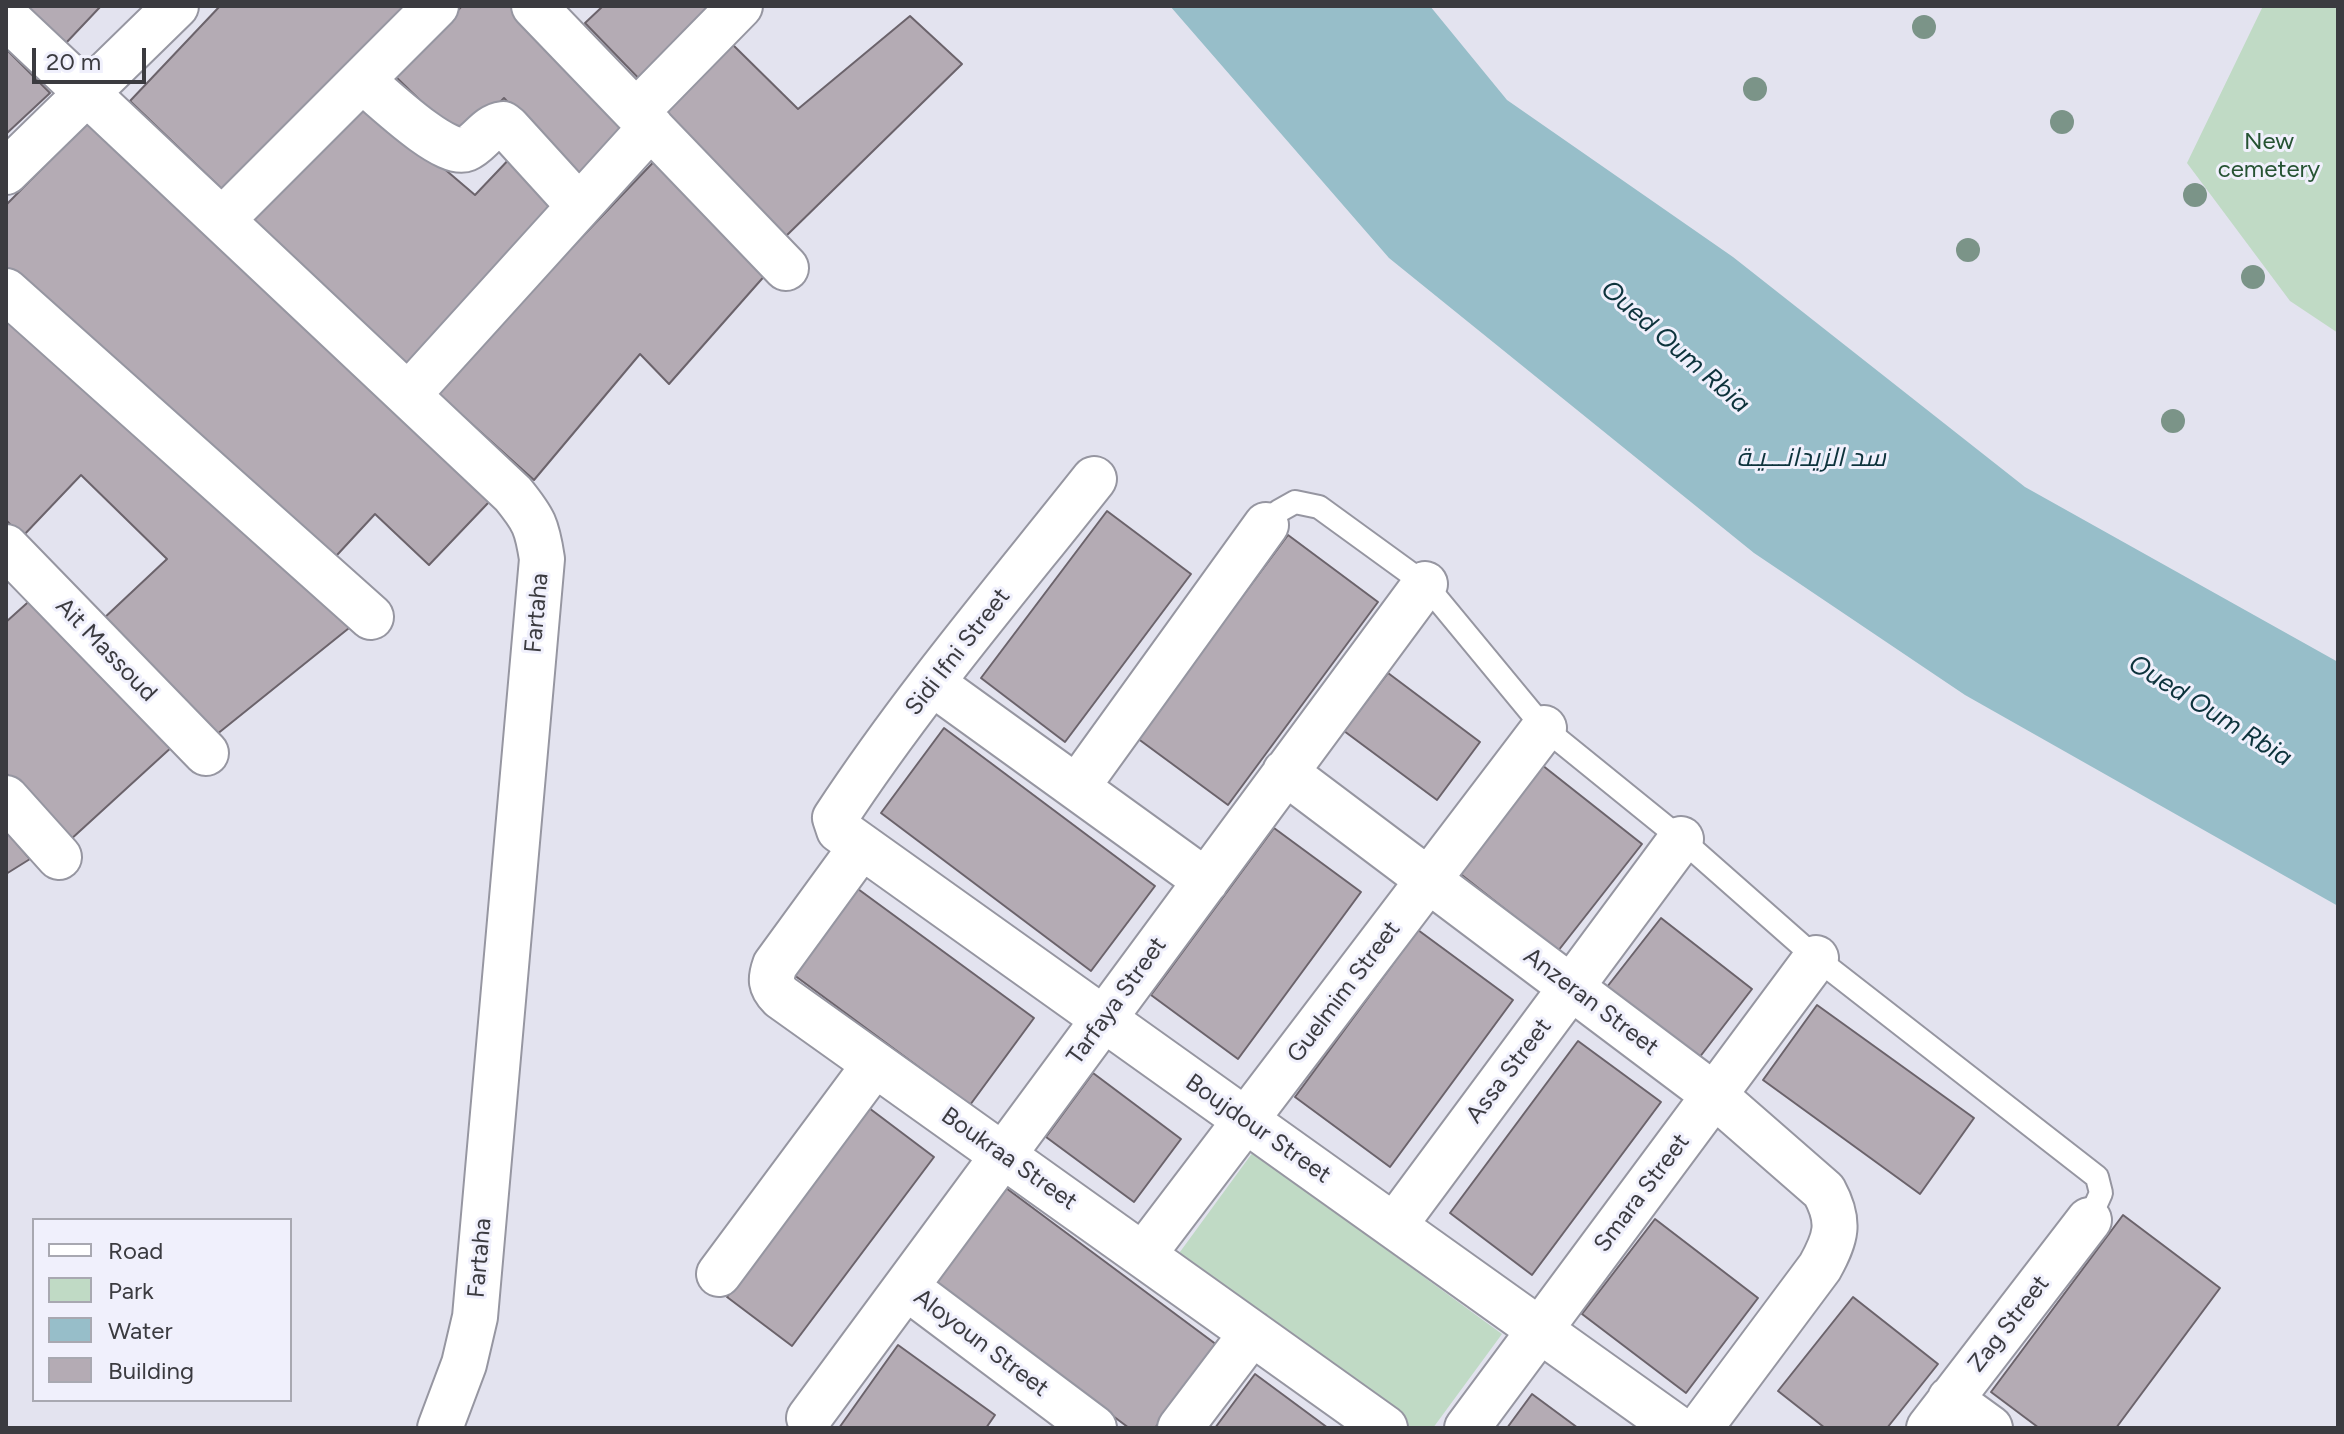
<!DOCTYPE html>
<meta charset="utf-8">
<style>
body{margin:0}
#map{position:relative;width:2344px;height:1434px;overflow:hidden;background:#e3e3ef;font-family:Figtree,sans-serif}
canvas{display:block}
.frame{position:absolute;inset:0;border:8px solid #3b3b40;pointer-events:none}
.legend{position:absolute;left:32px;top:1218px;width:260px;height:184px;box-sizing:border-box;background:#f0f0fc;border:2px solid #a8a8b1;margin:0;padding:10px 14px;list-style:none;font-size:24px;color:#3b3b40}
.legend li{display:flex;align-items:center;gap:16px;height:40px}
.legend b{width:40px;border:2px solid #a8a8b1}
.scale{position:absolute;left:32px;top:48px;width:114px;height:36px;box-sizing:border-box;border:4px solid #3b3b40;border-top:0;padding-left:10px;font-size:24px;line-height:28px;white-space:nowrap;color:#3b3b40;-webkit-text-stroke:6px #f0f0fc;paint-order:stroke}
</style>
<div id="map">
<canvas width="2344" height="1434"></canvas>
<div class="frame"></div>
<ul class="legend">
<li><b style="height:10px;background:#fff"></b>Road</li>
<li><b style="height:22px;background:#c0dac5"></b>Park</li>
<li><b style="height:22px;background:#97bec9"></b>Water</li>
<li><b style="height:22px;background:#b4abb4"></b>Building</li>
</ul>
<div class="scale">20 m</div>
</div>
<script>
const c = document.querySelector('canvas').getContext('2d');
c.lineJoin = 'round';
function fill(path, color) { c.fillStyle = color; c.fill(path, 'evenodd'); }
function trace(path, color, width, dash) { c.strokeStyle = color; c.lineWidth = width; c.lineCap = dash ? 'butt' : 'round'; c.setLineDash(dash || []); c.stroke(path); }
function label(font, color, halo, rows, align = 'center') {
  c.font = font + ' Figtree,Cairo,sans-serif'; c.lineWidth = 6; c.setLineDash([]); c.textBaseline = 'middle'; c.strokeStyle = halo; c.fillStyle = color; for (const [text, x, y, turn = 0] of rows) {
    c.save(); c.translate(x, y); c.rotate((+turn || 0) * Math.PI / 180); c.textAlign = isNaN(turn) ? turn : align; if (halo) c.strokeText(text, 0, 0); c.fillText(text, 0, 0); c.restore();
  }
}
const green = new Path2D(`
 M2263,6H2338V333L2290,301L2187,163Z
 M1253,1152L1502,1334L1433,1428H1412L1177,1256Z`);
const water = new Path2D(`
 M1170,6H1430L1507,100L1733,257L2025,487L2338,662V906L1965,695L1754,553L1389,258Z`);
const building = new Path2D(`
 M25,6H101L66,43Z
 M220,6H411L227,194L130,101Z
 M462,6H511L630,135L584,182L504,98L462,141L395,76Z
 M603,6H724L647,87L585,23Z
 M910,16L962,64L783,239L660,113L729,41L798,109Z
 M6,49L50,93L6,134Z
 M360,97L475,195L514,154L555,201L404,374L249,219Z
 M88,122L489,502L429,565L375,514L325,568L6,282V205Z
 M664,151L775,264L669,384L640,354L534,480L435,391Z
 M6,298L359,620L211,739L102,620L167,559L81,475L22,537L6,520Z
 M1107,511L1191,574L1065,742L981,678Z
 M1288,535L1378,602L1228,805L1137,738Z
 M36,595L174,745L69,841L6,773V622Z
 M1388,673L1480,742L1437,800L1344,731Z
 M944,728L1155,886L1091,971L881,813Z
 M1542,765L1642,844L1558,951L1458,872Z
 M1274,828L1361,892L1238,1059L1151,995Z
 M6,831L30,859L6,874Z
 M858,889L1034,1018L970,1105L794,975Z
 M1661,918L1752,989L1699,1058L1607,987Z
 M1418,930L1513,1000L1390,1167L1295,1097Z
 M1817,1005L1974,1118L1920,1194L1763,1080Z
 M1578,1041L1661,1102L1532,1275L1450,1213Z
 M1093,1073L1181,1139L1134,1202L1046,1137Z
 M869,1108L934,1157L792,1346L727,1297Z
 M1006,1188L1217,1345L1155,1428H1129L935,1283Z
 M2123,1215L2220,1288L2116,1428H2039L1991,1392Z
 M1655,1219L1758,1298L1686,1393L1582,1314Z
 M1853,1297L1938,1364L1887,1428H1825L1778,1391Z
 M898,1345L995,1415L986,1428H839Z
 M1255,1374L1328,1428H1215Z
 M1532,1394L1578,1428H1507Z`);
const service = new Path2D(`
 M1266,525L1279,511L1295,502L1319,507L1425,584L1544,728L1681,839L1816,958L2097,1177L2101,1193L2089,1220`);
const minor = new Path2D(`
 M534,6L786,268
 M6,17L513,494C534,520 537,526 542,559L475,1317L464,1364L440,1428
 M362,80C380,95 445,158 466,149C480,143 487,126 503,124L508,128L579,206
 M636,112L740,6
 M6,172L176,6
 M222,220L436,6
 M6,291L371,617
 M408,395L651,127
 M1094,479C1006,590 913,699 835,818L839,830L1677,1428
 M6,547L206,753
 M932,683L1206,881
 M1285,772L1714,1095L1824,1191C1841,1222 1836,1238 1820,1267L1700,1428
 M1077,787L1266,525
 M6,798L59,857
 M861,847L775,965C770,979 770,986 781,997L1385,1428
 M1394,1226L1681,839
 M1143,1255L1544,728
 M719,1274L875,1064
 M906,1287L1094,1428
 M1950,1399L1990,1428
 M809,1418L1425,584
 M1180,1428L1252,1333
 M1467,1428L1816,958
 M1929,1428L2089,1220`);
const trees = [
 [1924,27],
 [1755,89],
 [2062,122],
 [2195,195],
 [1968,250],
 [2253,277],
 [2173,421]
];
const parkNames = [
 ["New",2269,142],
 ["cemetery",2269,170]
];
const streetNames = [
 ["Fartaha",537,613,-85],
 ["Ait Massoud",106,650,46],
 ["Sidi Ifni Street",958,652,-52],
 ["Guelmim Street",1344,992,-53],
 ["Tarfaya Street",1117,1001,-54],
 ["Anzeran Street",1591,1002,37],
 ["Assa Street",1509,1071,-53],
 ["Boujdour Street",1258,1129,35],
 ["Boukraa Street",1009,1159,35],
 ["Smara Street",1642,1193,-53],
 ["Fartaha",480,1258,-85],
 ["Zag Street",2009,1324,-52],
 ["Aloyoun Street",981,1343,37]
];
const waterNames = [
 ["Oued Oum Rbia",1675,347,41],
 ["سد الزيدانـــيـة",1811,458],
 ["Oued Oum Rbia",2210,711,32]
];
fill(green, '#c0dac5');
fill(water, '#97bec9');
fill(building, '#b4abb4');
trace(building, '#6b636b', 2);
trace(service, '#9696a1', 26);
trace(minor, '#9696a1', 48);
trace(service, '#fff', 22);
trace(minor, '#fff', 44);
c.fillStyle = '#7b9488';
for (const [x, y] of trees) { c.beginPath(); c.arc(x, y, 12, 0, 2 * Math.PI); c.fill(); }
label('24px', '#265333', '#f0f0fc', parkNames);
label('24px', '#3b3b40', '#f0f0fc', streetNames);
label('italic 26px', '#0d333c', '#f0f0fc', waterNames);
</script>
